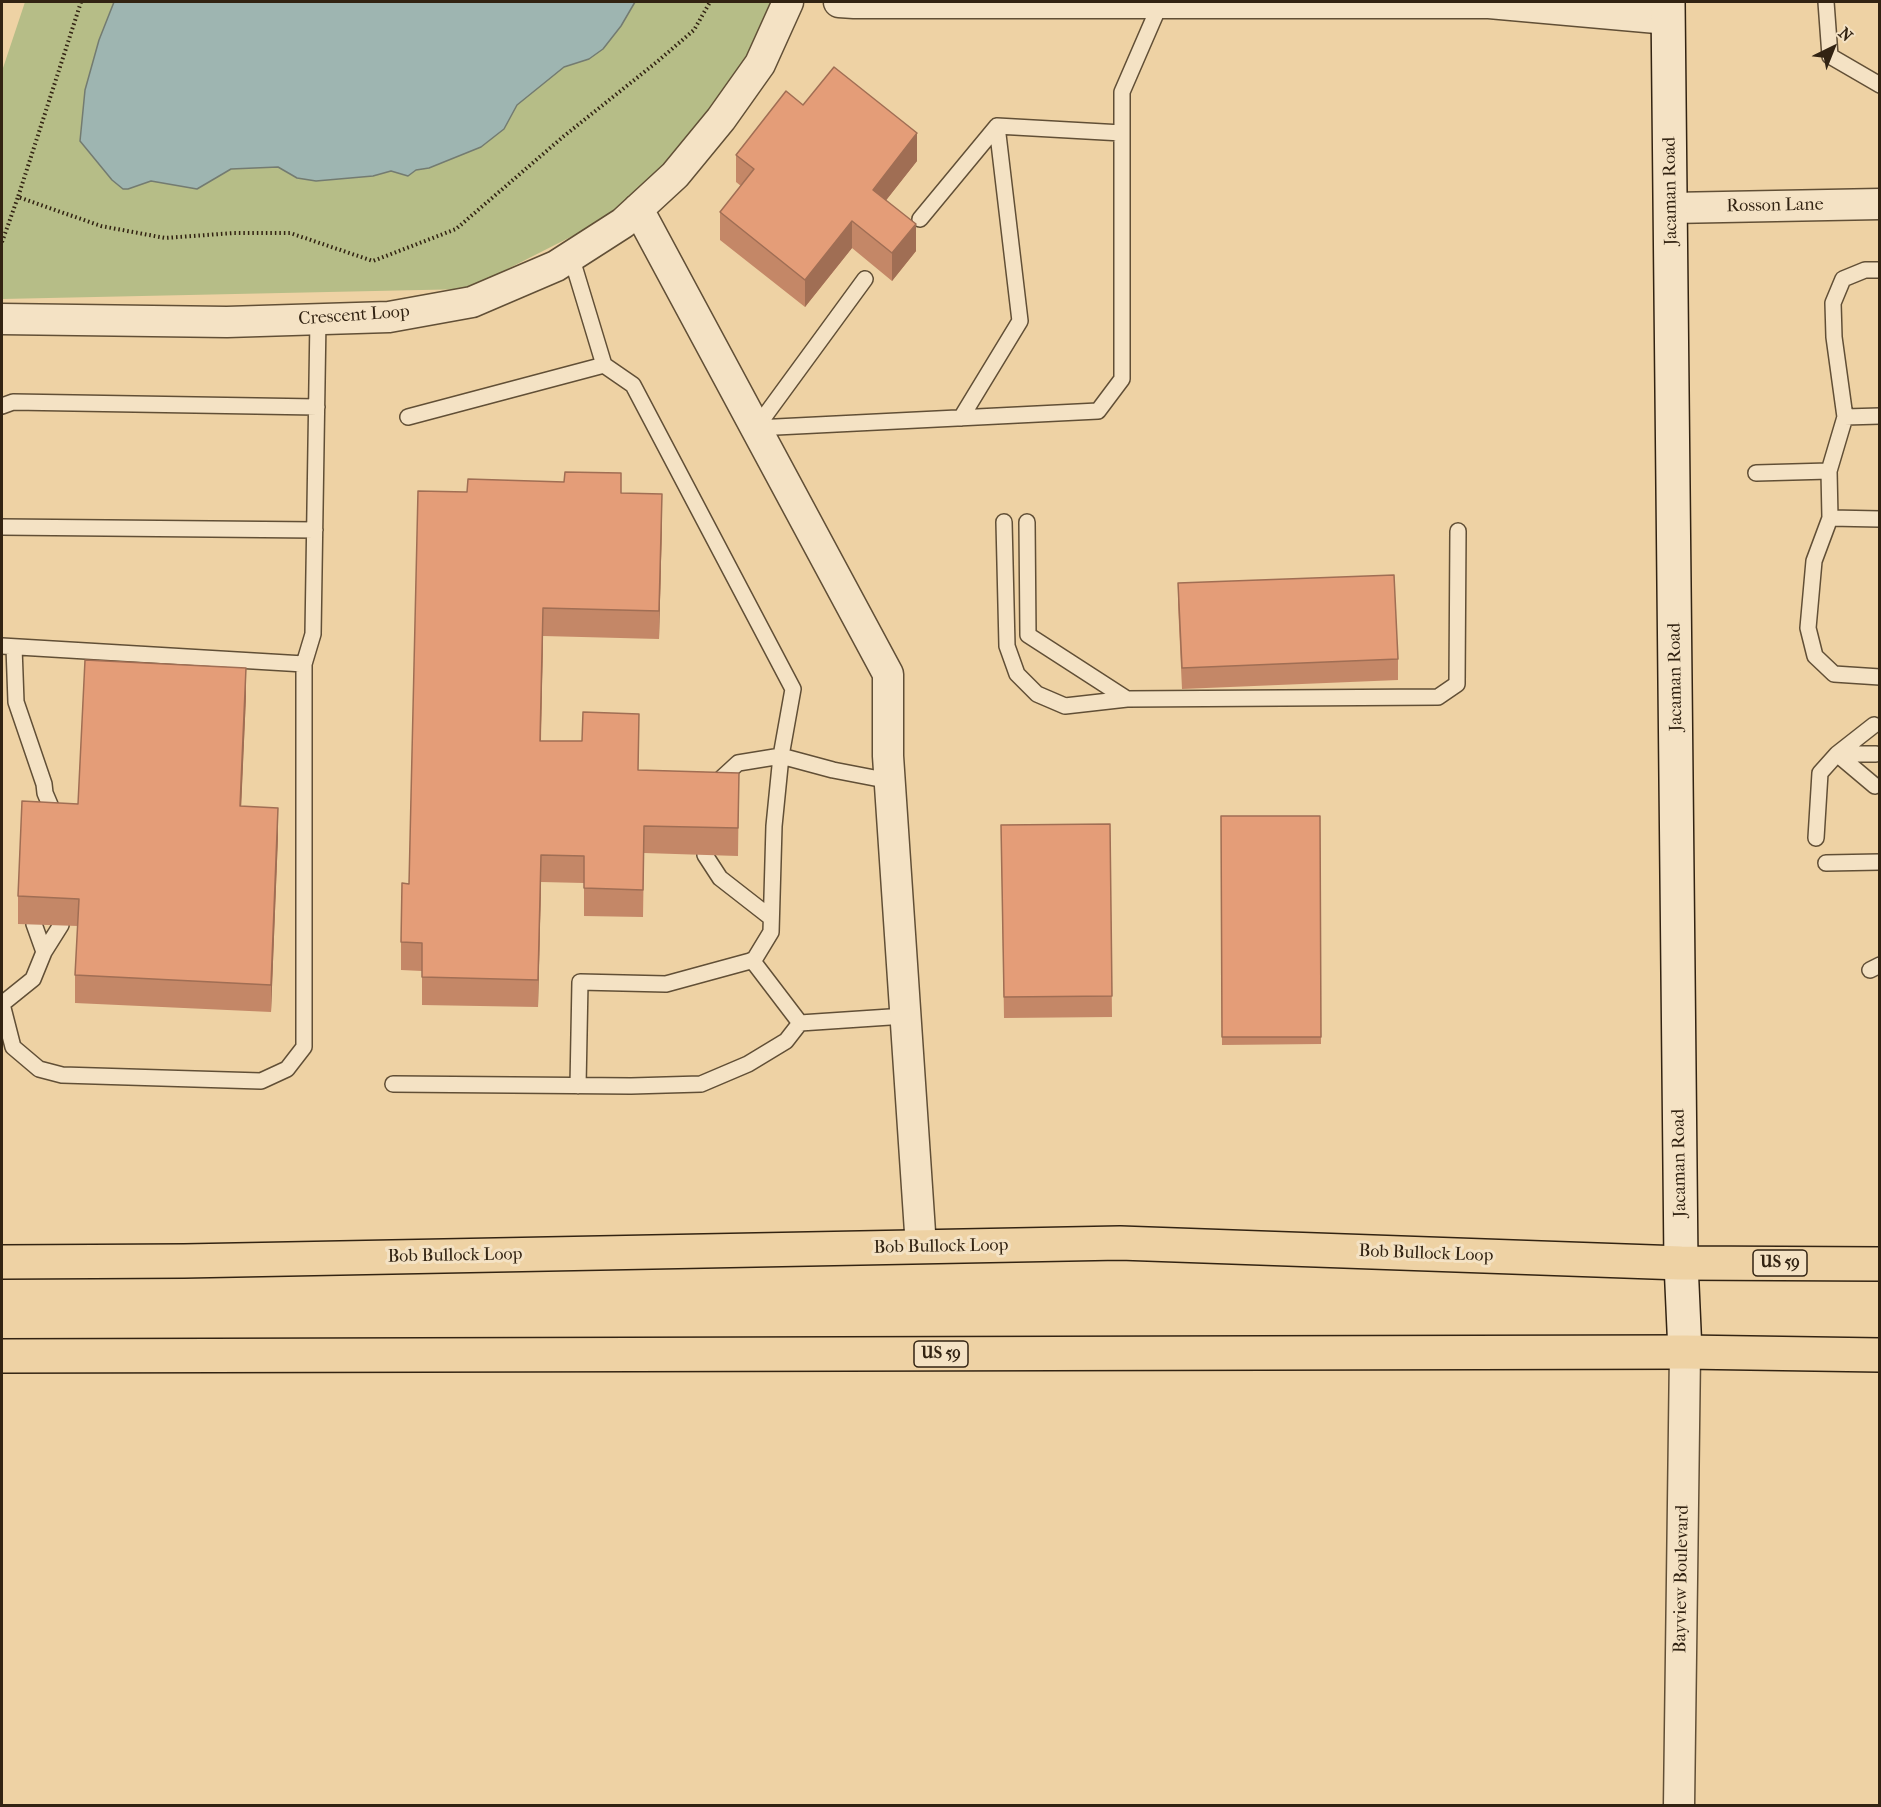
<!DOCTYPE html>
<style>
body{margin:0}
#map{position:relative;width:1881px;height:1807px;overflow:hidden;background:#eed2a4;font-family:"IM FELL French Canon",serif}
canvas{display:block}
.frame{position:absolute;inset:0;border:3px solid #322312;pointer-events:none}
.north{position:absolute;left:1803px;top:18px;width:60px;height:60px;-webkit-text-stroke:4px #f4e2c4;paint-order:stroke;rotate:43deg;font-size:16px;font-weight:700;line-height:24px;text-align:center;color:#322312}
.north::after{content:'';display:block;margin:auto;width:21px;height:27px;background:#322312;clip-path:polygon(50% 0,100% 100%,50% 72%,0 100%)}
</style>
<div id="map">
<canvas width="1881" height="1807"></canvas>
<div class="frame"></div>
<div class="north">N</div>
</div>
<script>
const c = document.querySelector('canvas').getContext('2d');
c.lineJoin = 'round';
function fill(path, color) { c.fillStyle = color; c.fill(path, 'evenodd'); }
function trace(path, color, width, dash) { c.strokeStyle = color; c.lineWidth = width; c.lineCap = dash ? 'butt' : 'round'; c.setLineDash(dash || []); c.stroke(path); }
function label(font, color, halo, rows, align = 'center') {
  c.font = font + ' "IM FELL French Canon",serif'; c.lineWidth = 6; c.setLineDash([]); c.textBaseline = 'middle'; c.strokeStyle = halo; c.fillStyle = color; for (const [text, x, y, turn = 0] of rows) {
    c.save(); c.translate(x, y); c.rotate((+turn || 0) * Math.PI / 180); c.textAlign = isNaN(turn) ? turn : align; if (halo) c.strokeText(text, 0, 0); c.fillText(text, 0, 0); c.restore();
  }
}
const green = new Path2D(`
 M25,2H774L754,51L670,163L610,217L468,289L2,299V71Z`);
const water = new Path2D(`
 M114,2H635L621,26L603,49L589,59L564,67L517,105L504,129L481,147L429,168L416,170L408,176L391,171L373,176L316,181L297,178L278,167L231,169L197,189L151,181L128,189H123L112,180L80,141L85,90L99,40Z`);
const path = new Path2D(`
 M81,2L18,197L101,226L165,238L234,233H290L373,261L456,229L564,136L658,61L694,30L710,2
 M2,242L18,197`);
const lane = new Path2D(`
 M1826,2L1830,56L1880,85
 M920,219L997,126
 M2,406L13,402L317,407
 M1880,416L1845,417L1829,471L1830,518L1880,519
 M408,417L604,365L571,256
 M1845,417L1834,337L1833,303L1843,279L1865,270H1880
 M961,418L1020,321L997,126L1122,133
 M756,428L1098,411L1122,379V92L1161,2
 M756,428L865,279
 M1756,473L1829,471
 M1830,518L1814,561L1808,628L1815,656L1834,674L1880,677
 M1004,522L1007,646L1017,674L1037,694L1065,706L1127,699
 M1027,522L1028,635L1127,699L1438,697L1457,684L1458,531
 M2,527L315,530
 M2,646L304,664L313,634L318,319
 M14,647L16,702L44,784L45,793L56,819
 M1874,725L1837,754L1875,786
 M713,786L738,763L781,756L833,770L890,781
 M1816,838L1820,773L1837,754H1876
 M705,855L720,878L770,917
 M1826,863L1880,862
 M34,924L44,952
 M752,960L800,1023
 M1870,970L1880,965
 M2,1004L13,1047L39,1069L62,1075L261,1081L287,1069L304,1047V664
 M2,1004L33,979L44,952L61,925
 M393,1084L631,1086L701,1084L748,1064L786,1041L800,1023L905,1016
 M578,1086L580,982L666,984L754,960L771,932L774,826L781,756L793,689L633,385L604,365`);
const street = new Path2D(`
 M839,2L854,3H1489L1668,19
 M1671,208L1880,204
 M638,209L888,674V756L921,1247
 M2,319L227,322L389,317L472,302L556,266L623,223L675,175L721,119L760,64L788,2
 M1679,1806L1685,1352`);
const secondary = new Path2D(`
 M1668,2L1681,1263L1685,1352`);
const highway = new Path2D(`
 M2,1262L184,1261L1120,1243L1681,1263L1880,1264
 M2,1356L1685,1352L1880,1355`);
const wall = new Path2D(`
 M803,105L917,161L886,200L916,251L892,281L852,248L805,307L720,240V212L741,186L736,182V155Z
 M564,482L621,493L662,522L659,639L543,636L541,741L639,742L638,770L739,773L738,856L644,853L643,917L584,916V883L541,882L538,1007L422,1005V971L401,970V942L467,492Z
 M1178,583L1398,659V680L1182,689L1178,604Z
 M246,696L241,806L278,836L271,1012L75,1003V975L78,926L18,924V896L78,804Z
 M1221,816H1320L1321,1044L1222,1045Z
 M1110,824L1112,1017L1004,1018L1001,825Z`);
const shadedWall = new Path2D(`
 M917,133V161L873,217V190Z
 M852,221V248L805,307V280Z
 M916,224V251L892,281V253Z
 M662,494V522L659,639V611Z
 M543,608V636L540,768V741Z
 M246,668V696L240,833V806Z
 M278,808V836L271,1012V985Z
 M541,855V882L538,1007V980Z`);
const building = new Path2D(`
 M834,67L917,133L873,190L916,224L892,253L852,221L805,280L720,212L754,169L736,155L786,91L803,105Z
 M565,472L621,473V493L662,494L659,611L543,608L540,741H582L583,712L639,714L638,770L739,773L738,828L644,826L643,890L584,888V856L541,855L538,980L422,977V943L401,942L402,883L409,884L418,491L467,492L468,479L564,482Z
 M1394,575L1398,659L1182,668L1178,583Z
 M85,660L246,668L240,806L278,808L271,985L75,975L79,899L18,896L22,801L78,804Z
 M1221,816H1320L1321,1037H1222Z
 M1110,824L1112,996L1004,997L1001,825Z`);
const shields = [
 [1780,1263,54],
 [941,1354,54]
];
const shieldNames = [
 ["US 59",1780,1263],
 ["US 59",941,1354]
];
const streetNames = [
 ["Jacaman Road",1671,191,-91],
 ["Rosson Lane",1775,206,-1],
 ["Crescent Loop",354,316,-4],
 ["Jacaman Road",1676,677,-91],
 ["Jacaman Road",1680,1163,-91],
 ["Bob Bullock Loop",941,1247,-1],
 ["Bob Bullock Loop",1426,1254,2],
 ["Bob Bullock Loop",455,1256,-1],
 ["Bayview Boulevard",1682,1579,-89]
];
fill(green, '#b6bd87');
fill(water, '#9eb5b1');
trace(water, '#737b71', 1.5);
trace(lane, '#614f36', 18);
trace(street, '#614f36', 33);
trace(secondary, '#322312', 36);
trace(highway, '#322312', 36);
trace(path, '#322312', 4, [1.5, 3]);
trace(lane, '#f4e2c4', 15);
trace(street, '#f4e2c4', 30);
trace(secondary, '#f4e2c4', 33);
trace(highway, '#eed2a4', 33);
fill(wall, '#c48767');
fill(shadedWall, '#a06e54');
fill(building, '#e49d78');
trace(building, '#a06e54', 1.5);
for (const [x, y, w] of shields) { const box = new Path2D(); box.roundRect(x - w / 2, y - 13, w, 26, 4.5); c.fillStyle = '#f4e2c4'; c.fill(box); trace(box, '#322312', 1.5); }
label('bold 16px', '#322312', null, shieldNames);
label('18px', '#322312', '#f4e2c4', streetNames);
</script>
